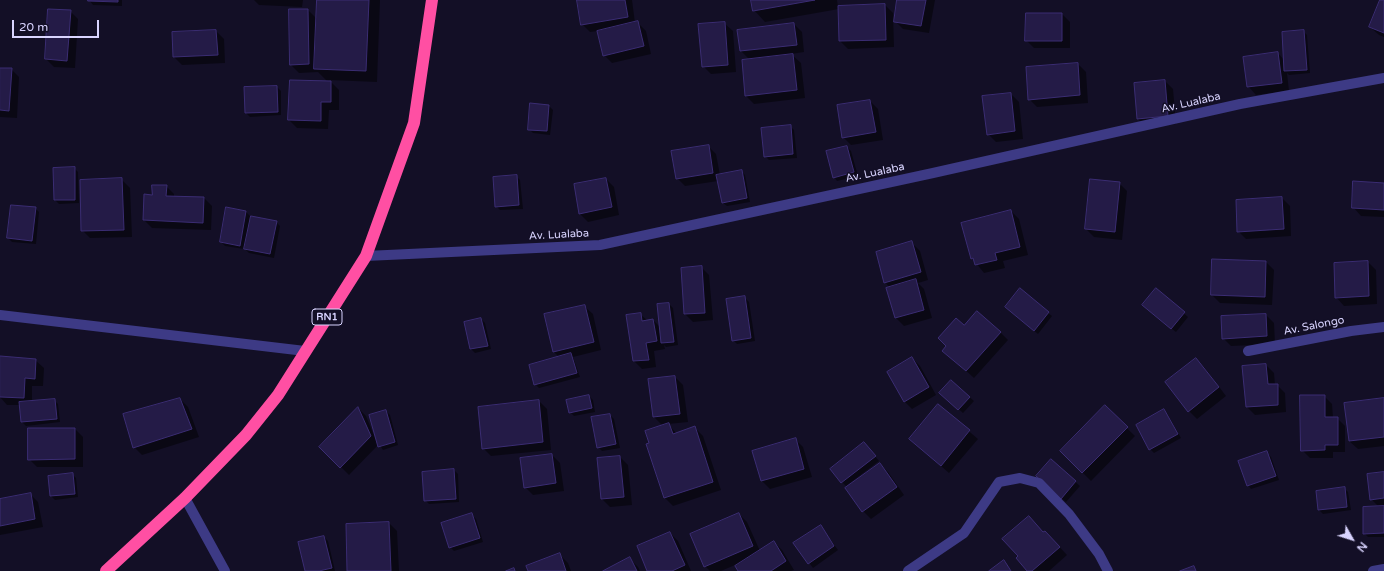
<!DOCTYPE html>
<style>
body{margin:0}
#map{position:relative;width:1384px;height:571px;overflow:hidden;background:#130f26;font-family:"Varela Round",sans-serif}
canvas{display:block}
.north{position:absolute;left:1332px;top:519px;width:40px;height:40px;-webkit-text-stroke:3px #130f26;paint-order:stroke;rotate:129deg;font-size:11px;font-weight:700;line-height:16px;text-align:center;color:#d9d4ff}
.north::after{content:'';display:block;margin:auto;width:14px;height:18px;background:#d9d4ff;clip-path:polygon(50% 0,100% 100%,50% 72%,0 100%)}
.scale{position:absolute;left:12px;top:20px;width:87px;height:18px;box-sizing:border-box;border:2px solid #d9d4ff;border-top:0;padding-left:5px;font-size:12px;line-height:14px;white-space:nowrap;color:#d9d4ff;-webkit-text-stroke:3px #130f26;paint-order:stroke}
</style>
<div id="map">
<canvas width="1384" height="571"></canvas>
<div class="north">N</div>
<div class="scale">20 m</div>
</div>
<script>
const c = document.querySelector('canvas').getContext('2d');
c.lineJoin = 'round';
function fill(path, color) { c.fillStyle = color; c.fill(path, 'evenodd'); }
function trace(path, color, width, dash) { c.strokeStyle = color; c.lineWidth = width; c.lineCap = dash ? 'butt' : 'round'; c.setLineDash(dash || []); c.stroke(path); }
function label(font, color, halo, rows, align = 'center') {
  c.font = font + ' "Varela Round",sans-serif'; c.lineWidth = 3; c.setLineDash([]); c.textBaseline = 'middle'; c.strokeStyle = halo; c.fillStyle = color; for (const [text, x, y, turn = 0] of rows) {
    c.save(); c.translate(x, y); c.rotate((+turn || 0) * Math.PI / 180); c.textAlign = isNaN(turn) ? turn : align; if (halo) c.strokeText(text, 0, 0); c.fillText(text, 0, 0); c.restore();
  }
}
const shadow = new Path2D(`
 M89,0H122V6L93,5Z
 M254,0H303L302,7L259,5Z
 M318,0H380L377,82L329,80L339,90V110H329L328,129L297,128L289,120L291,81L328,82L318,72L299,73L291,65L290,10H308L317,19Z
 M578,0H632L635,23H638L646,31L651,54L612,63L604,55L598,31L590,32L582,24Z
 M752,0H837L838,7L885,5L893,13L894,47L848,49L840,41L839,9L765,22L754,10Z
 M898,0H935L929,33L903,29L895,21Z
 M1381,0H1384V37L1379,35L1370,27Z
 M70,11L78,19L75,68L54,67L46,59Z
 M1062,14L1070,22V48H1034L1026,40Z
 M724,23L733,31L736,72L711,74L703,66Z
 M794,24L802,32L804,52L791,54L801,63L805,98L754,104L746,96L743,61L750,60L741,51Z
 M216,31L224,39L225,63L182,65L174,57Z
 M1303,31L1307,35L1310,73L1289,75L1287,73L1289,91L1256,95L1248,86L1278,53L1284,60Z
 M1078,64L1086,72L1088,103L1037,107L1029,99Z
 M0,69H11L19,77L17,118L0,117Z
 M1165,81L1173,89L1176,124L1146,127L1138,119Z
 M277,87L281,91V115L250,117L246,113Z
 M1011,94L1019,102L1023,139L996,142L988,134Z
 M870,101L878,109L883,140L851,145L843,137Z
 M549,106L553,110L550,135L533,133L529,129Z
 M790,126L794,130L797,158L769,160L765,156Z
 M708,146L716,154L720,175L741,171L745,175L750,202L727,206L723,203L718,181L685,186L677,178Z
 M847,147L851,151L858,176L837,181L834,177Z
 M74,168L78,172L79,203L59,204L55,200Z
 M516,176L520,180L523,209L500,210L496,206Z
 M606,179L614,187L619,215L588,222L580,214Z
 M122,180L130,188L132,237L90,238L82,230Z
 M1119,183L1127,191L1122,240L1094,237L1086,229Z
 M1384,184V217L1361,216L1353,207Z
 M166,186L174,194V197L204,198L212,206L211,230L152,228L144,220L153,196Z
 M1282,198L1290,206L1291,236L1246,239L1238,231Z
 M35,208L39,212L36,244L12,242L8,238Z
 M1011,211L1019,219L1028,255L1003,261L1005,268L984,273L972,258Z
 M246,212L250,216L246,239H247L276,222L280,226L274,258L249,253L244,248V249L225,246L221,242Z
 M912,243L920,251L928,280L918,283L924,289L932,318L904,326L896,318L890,288L885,282Z
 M1266,262L1274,270L1272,305L1220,303L1212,295Z
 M1368,262L1376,270L1377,304L1344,306L1336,297Z
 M701,267L709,275L713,320L693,322L685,314Z
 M1156,289L1188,317L1176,332L1147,309Z
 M745,298L749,302L755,341L737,344L733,340Z
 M669,304L673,308L678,345L666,347L664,345L665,349L654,351L656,367L642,369L634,361L627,316L640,314L648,321L653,320L660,327Z
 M584,306L593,314L601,350L573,357L580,377L539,388L535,384L559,357L554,352Z
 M1010,311L1048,313L1052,316L1038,334Z
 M1266,315L1274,323L1275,344L1231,346L1223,338Z
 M481,319L485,323L491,349L475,353L471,349L465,323Z
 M964,327L1000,332L1008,340L974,378L952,358L947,346Z
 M912,358L920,366L936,395L912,409L904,401Z
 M1196,359L1204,367L1226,396L1197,419L1189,411Z
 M35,360L44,368L43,386H32V402L54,400L58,404L60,422L26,426L22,422L21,405H7L0,397V381Z
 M1266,365L1274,373L1275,385H1277L1285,393L1286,412L1255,415L1247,407Z
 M675,377L683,385L688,422L668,424L677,434L695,428L703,436L721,490L673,506L665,498L647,444L650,443L663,426L654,417Z
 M951,381L974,401L963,413L944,396Z
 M589,396L593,400L595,412L574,416L570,412Z
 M1324,396L1332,404L1333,418H1337L1345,426V452H1333V458H1310L1302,450Z
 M180,399L188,407L199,437L142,455L134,447Z
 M1384,399V446L1358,449L1349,441Z
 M539,401L547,409L551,450L491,456L483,448Z
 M938,405L978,439L949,473L910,439Z
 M1105,407L1135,436L1091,481L1061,451Z
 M358,408L366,416L375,438H377L386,411L390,415L398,445L383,450L379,444L349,475L321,447Z
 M1164,411L1168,415L1181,438L1154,453L1150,449Z
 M610,415L614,419L620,448L602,451L598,447Z
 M75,429L83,437V467H37L29,459Z
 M795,439L803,447L812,477L770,489L762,481L754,452Z
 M868,448L879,461L846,486L842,482Z
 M1267,453L1271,457L1279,480L1251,489L1248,485Z
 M552,455L560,463L564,491L533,495L525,487Z
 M620,457L628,465L632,505L610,507L602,499Z
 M1051,460L1080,486L1066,502L1042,480Z
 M880,464L888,472L904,495L871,519L863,511Z
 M454,470L458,474L459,502L429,504L425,500Z
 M1384,473V537H1368L1364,533L1379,507L1371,499Z
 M72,474L76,478L78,497L55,500L51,496L50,476Z
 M1344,488L1348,492L1351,510L1323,514L1319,510Z
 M30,494L38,502L43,527L0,535V500Z
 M739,514L747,522L760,551L774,542L782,550L794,570L791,571H739L735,565L721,571H710L705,566Z
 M472,515L476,519L483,542L454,551L450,547Z
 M389,523L397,531L399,571H348Z
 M820,526L838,550L813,568L795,544Z
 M670,533L678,541L691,571H649Z
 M324,537L328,541L335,571H306Z
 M1053,540L1067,555L1049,571H1029Z
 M560,555L568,563L571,571H529Z
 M630,559L638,567L640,571H605Z`);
const building = new Path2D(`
 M88,0H118V2L88,1Z
 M317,0H369L366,71L314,69Z
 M577,0H625L628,17L581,25Z
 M751,0H815L753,11Z
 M897,0H926L921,26L894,22Z
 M1380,0H1384V33L1369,27Z
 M885,4L886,40L839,41L838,6Z
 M48,9L71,10L67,61L45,59Z
 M289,9H308L309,64L290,65Z
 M1026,13H1062V41H1025Z
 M638,21L644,46L603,56L597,31Z
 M725,22L728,65L702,67L698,24Z
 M794,23L797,45L740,51L737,30Z
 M216,30L218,55L173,57L172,32Z
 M1304,30L1307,70L1284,71L1282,32Z
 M1278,52L1282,83L1247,87L1243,57Z
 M793,54L797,90L745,96L742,60Z
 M1078,63L1080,95L1028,100L1026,67Z
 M0,68H12L9,111L0,110Z
 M290,80L331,81V102H321V121L288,120Z
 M1165,80L1168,116L1137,119L1134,83Z
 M277,86L278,112L245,113L244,87Z
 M1011,93L1015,131L987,135L982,96Z
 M870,100L876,132L842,138L837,105Z
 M530,103L549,105L547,131L528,130Z
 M791,125L793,154L764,157L761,128Z
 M709,145L713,173L676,179L671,151Z
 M847,146L854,172L833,178L826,151Z
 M75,167V200H54L53,168Z
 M742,170L747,198L722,203L716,175Z
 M517,175L519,205L495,207L493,177Z
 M122,178L124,230L81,231L80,180Z
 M606,178L612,207L579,214L574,184Z
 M1090,179L1120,182L1115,232L1085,229Z
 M1353,181L1384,183V210L1352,208Z
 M152,185H167L166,196L204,197L203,223L143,220L144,194L152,195Z
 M1282,197L1284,229L1237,232L1236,200Z
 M11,205L36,207L32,241L7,238Z
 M226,207L246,211L240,246L220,242Z
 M1011,210L1020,247L995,253L997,260L975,265L973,258L971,259L961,223Z
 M251,216L277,221L270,254L244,249Z
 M912,241L921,272L884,283L876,252Z
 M1212,259L1266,261L1265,297L1211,295Z
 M1368,261L1369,296L1335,298L1334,263Z
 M702,266L705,313L684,314L681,268Z
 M916,279L924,310L895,318L886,288Z
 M1020,288L1049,312L1034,331L1005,307Z
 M1156,288L1185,312L1171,329L1142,305Z
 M745,296L751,338L732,341L726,299Z
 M669,303L674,342L661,343L657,304Z
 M585,305L594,342L553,352L544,314Z
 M977,311L1001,332L966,371L942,351L946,346L938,338L956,318L964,325Z
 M641,313L642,321L653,319L657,341L646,343L649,360L633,361L626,315Z
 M1266,314L1267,336L1222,339L1221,316Z
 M481,318L488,346L470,349L464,322Z
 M571,353L577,373L534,385L529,365Z
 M0,356L36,359L35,379L25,378L24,398L0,397Z
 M912,357L929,387L904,402L887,372Z
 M1196,358L1219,387L1188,412L1165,382Z
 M1266,364L1268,384H1278V405L1246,407L1242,366Z
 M675,376L680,414L653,417L648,379Z
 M951,380L970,397L958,410L939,393Z
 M589,395L592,408L569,413L566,400Z
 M1300,395H1325V417H1338V445H1325V450L1301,451Z
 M180,398L192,429L133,448L123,414Z
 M1384,398V437L1349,441L1344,403Z
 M55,399L57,419L21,422L19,402Z
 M539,400L543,442L482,449L478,407Z
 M938,404L970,430L941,466L909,439Z
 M1105,405L1128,427L1082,473L1060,451Z
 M358,407L371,436L340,468L319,447Z
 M1164,409L1178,434L1149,450L1136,425Z
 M386,410L395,442L378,447L369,415Z
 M610,414L616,444L597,448L591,417Z
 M669,423L673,434L695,426L713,482L664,498L646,444L649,443L645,431Z
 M28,428H75V459L28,460Z
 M796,438L804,469L761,481L752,451Z
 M864,442L876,456L841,483L830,469Z
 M1267,451L1276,476L1247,486L1238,461Z
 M552,454L556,483L524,488L520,458Z
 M620,456L624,497L601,499L597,458Z
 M1051,459L1076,481L1061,499L1036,476Z
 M880,463L897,487L862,512L845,488Z
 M454,469L456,499L424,501L422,472Z
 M1384,472V498L1370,500L1367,474Z
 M73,473L75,494L50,496L48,476Z
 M1345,487L1347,507L1318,510L1316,491Z
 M31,493L35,519L0,526V499Z
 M1384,506V533L1363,534V507Z
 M472,513L480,538L449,548L441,523Z
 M739,513L753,546L704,567L690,534Z
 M1029,516L1043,532L1045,531L1060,547L1032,571H1027L1016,558L1018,556L1002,539Z
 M389,522L391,571H347L346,524Z
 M821,525L834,546L808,564L793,543Z
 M670,532L685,565L672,571H647L637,546Z
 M324,536L332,568L319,571H305L298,542Z
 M774,541L786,561L771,571H738L735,566Z
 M560,553L566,571H528L526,566Z
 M630,557L637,571H603Z
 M1004,560L1011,571H989Z
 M1194,566L1196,571H1180Z
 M514,568L515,571H506Z`);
const street = new Path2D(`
 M366,256L600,245L933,173L1240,104L1384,78
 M0,315L305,351
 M1248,351L1351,331L1384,327
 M185,498L225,571
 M908,571L964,533L999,482L1020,478L1039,483L1069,514L1099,554L1108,571
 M1373,571L1384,569`);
const highway = new Path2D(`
 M106,571L185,498L246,435L278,395L366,256L414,123L432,0`);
const shields = [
 [327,317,30]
];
const shieldNames = [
 ["RN1",327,317]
];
const streetNames = [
 ["Av. Lualaba",1191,103,-13],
 ["Av. Lualaba",875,173,-12],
 ["Av. Lualaba",559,235,-3],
 ["Av. Salongo",1314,326,-11]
];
fill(shadow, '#0007');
fill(building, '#241b47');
trace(building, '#3b2d73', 1);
trace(street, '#3d3a85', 10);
trace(highway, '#ff4fa3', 12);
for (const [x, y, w] of shields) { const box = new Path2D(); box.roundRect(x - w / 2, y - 8, w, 16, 3); c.fillStyle = '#130f26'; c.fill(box); trace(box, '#d9d4ff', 1); }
label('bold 10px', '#d9d4ff', null, shieldNames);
label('11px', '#d9d4ff', '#130f26', streetNames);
</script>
